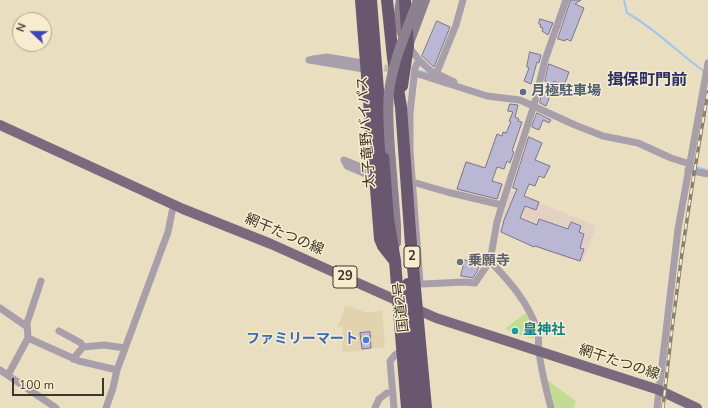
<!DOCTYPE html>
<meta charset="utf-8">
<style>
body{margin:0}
#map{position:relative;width:708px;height:408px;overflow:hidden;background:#eadec1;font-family:"Nunito Sans",sans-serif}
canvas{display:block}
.north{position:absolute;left:12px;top:12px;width:40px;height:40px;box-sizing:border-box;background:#f7eccd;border:1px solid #aca48c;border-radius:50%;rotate:292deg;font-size:11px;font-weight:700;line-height:16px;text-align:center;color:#3b372b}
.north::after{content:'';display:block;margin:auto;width:14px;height:18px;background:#3e43b7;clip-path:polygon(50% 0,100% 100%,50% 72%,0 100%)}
.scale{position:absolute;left:12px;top:378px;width:92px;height:18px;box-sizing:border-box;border:2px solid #3b372b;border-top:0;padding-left:5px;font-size:12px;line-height:14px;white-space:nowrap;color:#3b372b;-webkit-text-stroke:3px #f7eccd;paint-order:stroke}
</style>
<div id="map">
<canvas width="708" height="408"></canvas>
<div class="north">N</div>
<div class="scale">100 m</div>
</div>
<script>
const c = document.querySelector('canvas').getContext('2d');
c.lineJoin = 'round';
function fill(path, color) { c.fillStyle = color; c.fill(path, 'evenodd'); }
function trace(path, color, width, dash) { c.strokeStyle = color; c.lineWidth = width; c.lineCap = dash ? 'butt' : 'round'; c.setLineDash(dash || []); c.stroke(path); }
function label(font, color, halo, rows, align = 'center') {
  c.font = font + ' "Nunito Sans","Noto Sans JP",sans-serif'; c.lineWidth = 3; c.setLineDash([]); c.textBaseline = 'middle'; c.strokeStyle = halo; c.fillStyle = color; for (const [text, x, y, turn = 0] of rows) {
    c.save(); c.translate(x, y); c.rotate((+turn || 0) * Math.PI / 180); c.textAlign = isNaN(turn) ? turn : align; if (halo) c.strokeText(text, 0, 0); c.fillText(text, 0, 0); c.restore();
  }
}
const built = new Path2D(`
 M345,305L365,312H372L382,310L385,347L342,353L343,326L338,327Z`);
const industrial = new Path2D(`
 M466,160L485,166L483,177L504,184L499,200L455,190Z
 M509,190L596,226L583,262L562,257L500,232Z`);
const green = new Path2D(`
 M527,312L535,337L532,339L509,331L506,328Z
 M546,379L576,401L573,408H554L548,391Z`);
const stream = new Path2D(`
 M624,0L627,13C656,29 678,53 705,72
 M420,71L431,74
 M692,166L707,170`);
const building = new Path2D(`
 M571,0H581L575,4L584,8L571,41L566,39L565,41L558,39Z
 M540,19L553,23L548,35L542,31L543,28L540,27L541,25L539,24Z
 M437,21L450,27L434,67L422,56Z
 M530,52L541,55L539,63L537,62L531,84L524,81L529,68L527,67Z
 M549,64L569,72L564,86L554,81L553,84L545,81Z
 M542,93L550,96L546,106L540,103Z
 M510,104L518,105L515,117L519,119L518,121L522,122L512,151L514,152L510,163L507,161L504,169L497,167L492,181L502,184L497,199L457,189L466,162L485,168L497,134L502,136L503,132L506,133L511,122L509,121L513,112L508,111Z
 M537,113L551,120L549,123L543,120L539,130L532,127Z
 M529,137L542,143L535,160L550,166L544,178L539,176L535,186L529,184L524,196L539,202L536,210L525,206L520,218L537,225L539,219L568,229L571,222L581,226L579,232L584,234L580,248L584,249L580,261L535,246L534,247L501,232L504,220L517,189L513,188Z
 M465,260L468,261L469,260L476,262V263L479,264L478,270L473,278L461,276Z
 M370,332L371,348L362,349L360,333Z`);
const streetTunnel = new Path2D(`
 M374,66L397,70`);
const street = new Path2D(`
 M408,46L419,60L431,71L454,82
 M313,59L327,57L362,63
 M309,60L370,70
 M419,60L415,68L410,113V151L420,283L423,284L465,282L475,283L490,261
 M437,72L456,25L463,0
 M418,74L487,96L520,100L575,125L603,136L638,143L671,158L690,164
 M688,170L708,174
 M373,177L347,166L344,160L375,173H377
 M409,181L447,192L502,205
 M0,308L26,326
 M59,331L81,343L83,347
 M28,338L79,361L117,370
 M73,359L83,347L104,345L125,348
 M0,370L56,408
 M8,375L28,338L27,323L41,281
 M106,408L113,388L117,370L168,232L172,212L174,205
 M375,408L379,399L387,393
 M394,408L390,361L395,355L403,350
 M551,408C546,389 541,370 539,351C538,345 539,338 538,332C529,303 510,282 490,261L497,222L502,205L534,105L545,60L566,0
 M657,408L678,229L708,63`);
const secondary = new Path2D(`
 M401,0C397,20 398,26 407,44
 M409,43L425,0
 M390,150L396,225V243`);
const primary = new Path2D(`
 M0,125L183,209L271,244L436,318L659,390L697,408`);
const highway = new Path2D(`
 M361,0L380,239L383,246L394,260
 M371,0L388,219L395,261L407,408
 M387,0L393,58L401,107L411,245L426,408
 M402,86L408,46L405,0`);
const rail = new Path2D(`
 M663,408C674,302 689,197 708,92`);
const secondaryBridge = new Path2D(`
 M390,150C389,131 387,111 389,92C393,60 407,30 418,0`);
const highwayBridge = new Path2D(`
 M408,284L417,408`);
const markers = [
 [523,92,4,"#5c6f8a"],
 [460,262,4,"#6b7280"],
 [515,331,4,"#0f9aa8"],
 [366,340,4,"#3f7fe0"]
];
const shields = [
 [412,257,16],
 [345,277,24]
];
const shieldNames = [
 ["2",412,257],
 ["29",345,277]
];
const serviceNames = [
 ["月極駐車場",531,92]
];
const streetNames = [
 ["太子竜野バイパス",367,132,-94],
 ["網干たつの線",284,235,23],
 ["国道2号",402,307,-96],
 ["網干たつの線",619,363,18]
];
const worshipNames = [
 ["乗願寺",468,262]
];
const cultureNames = [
 ["皇神社",523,331]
];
const shopNames = [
 ["ファミリーマート",358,340]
];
const quarterNames = [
 ["揖保町門前",647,81]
];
fill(built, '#e1d3ae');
fill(industrial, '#e5d1c2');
fill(green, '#c2dc91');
trace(stream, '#9bc7f3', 2);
fill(building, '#bab7d4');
trace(building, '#787590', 1);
trace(streetTunnel, '#c7bda3', 7, [7, 3.5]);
trace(street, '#a89fab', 7);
trace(secondary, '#8c8091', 10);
trace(primary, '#796a7e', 10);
trace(highway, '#68576e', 12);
trace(rail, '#89816e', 3.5);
trace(rail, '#f7eccd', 2, [6]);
trace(secondaryBridge, '#8c8091', 10);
trace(highwayBridge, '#68576e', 12);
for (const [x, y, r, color] of markers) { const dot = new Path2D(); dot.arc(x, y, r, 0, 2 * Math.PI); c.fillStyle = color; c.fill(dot); trace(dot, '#f7eccd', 1.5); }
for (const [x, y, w] of shields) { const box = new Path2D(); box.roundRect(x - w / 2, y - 11, w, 22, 3); c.fillStyle = '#f7eccd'; c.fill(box); trace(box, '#3b372b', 1); }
label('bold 13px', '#3b372b', null, shieldNames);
label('bold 14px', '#4e5e75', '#f7eccd', serviceNames, 'left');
label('14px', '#3b372b', '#f7eccd', streetNames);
label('bold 14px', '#5b616d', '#f7eccd', worshipNames, 'left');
label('bold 14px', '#0d838f', '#f7eccd', cultureNames, 'left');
label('bold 14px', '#366cbe', '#f7eccd', shopNames, 'right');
label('bold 16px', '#2a306a', '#f7eccd', quarterNames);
</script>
